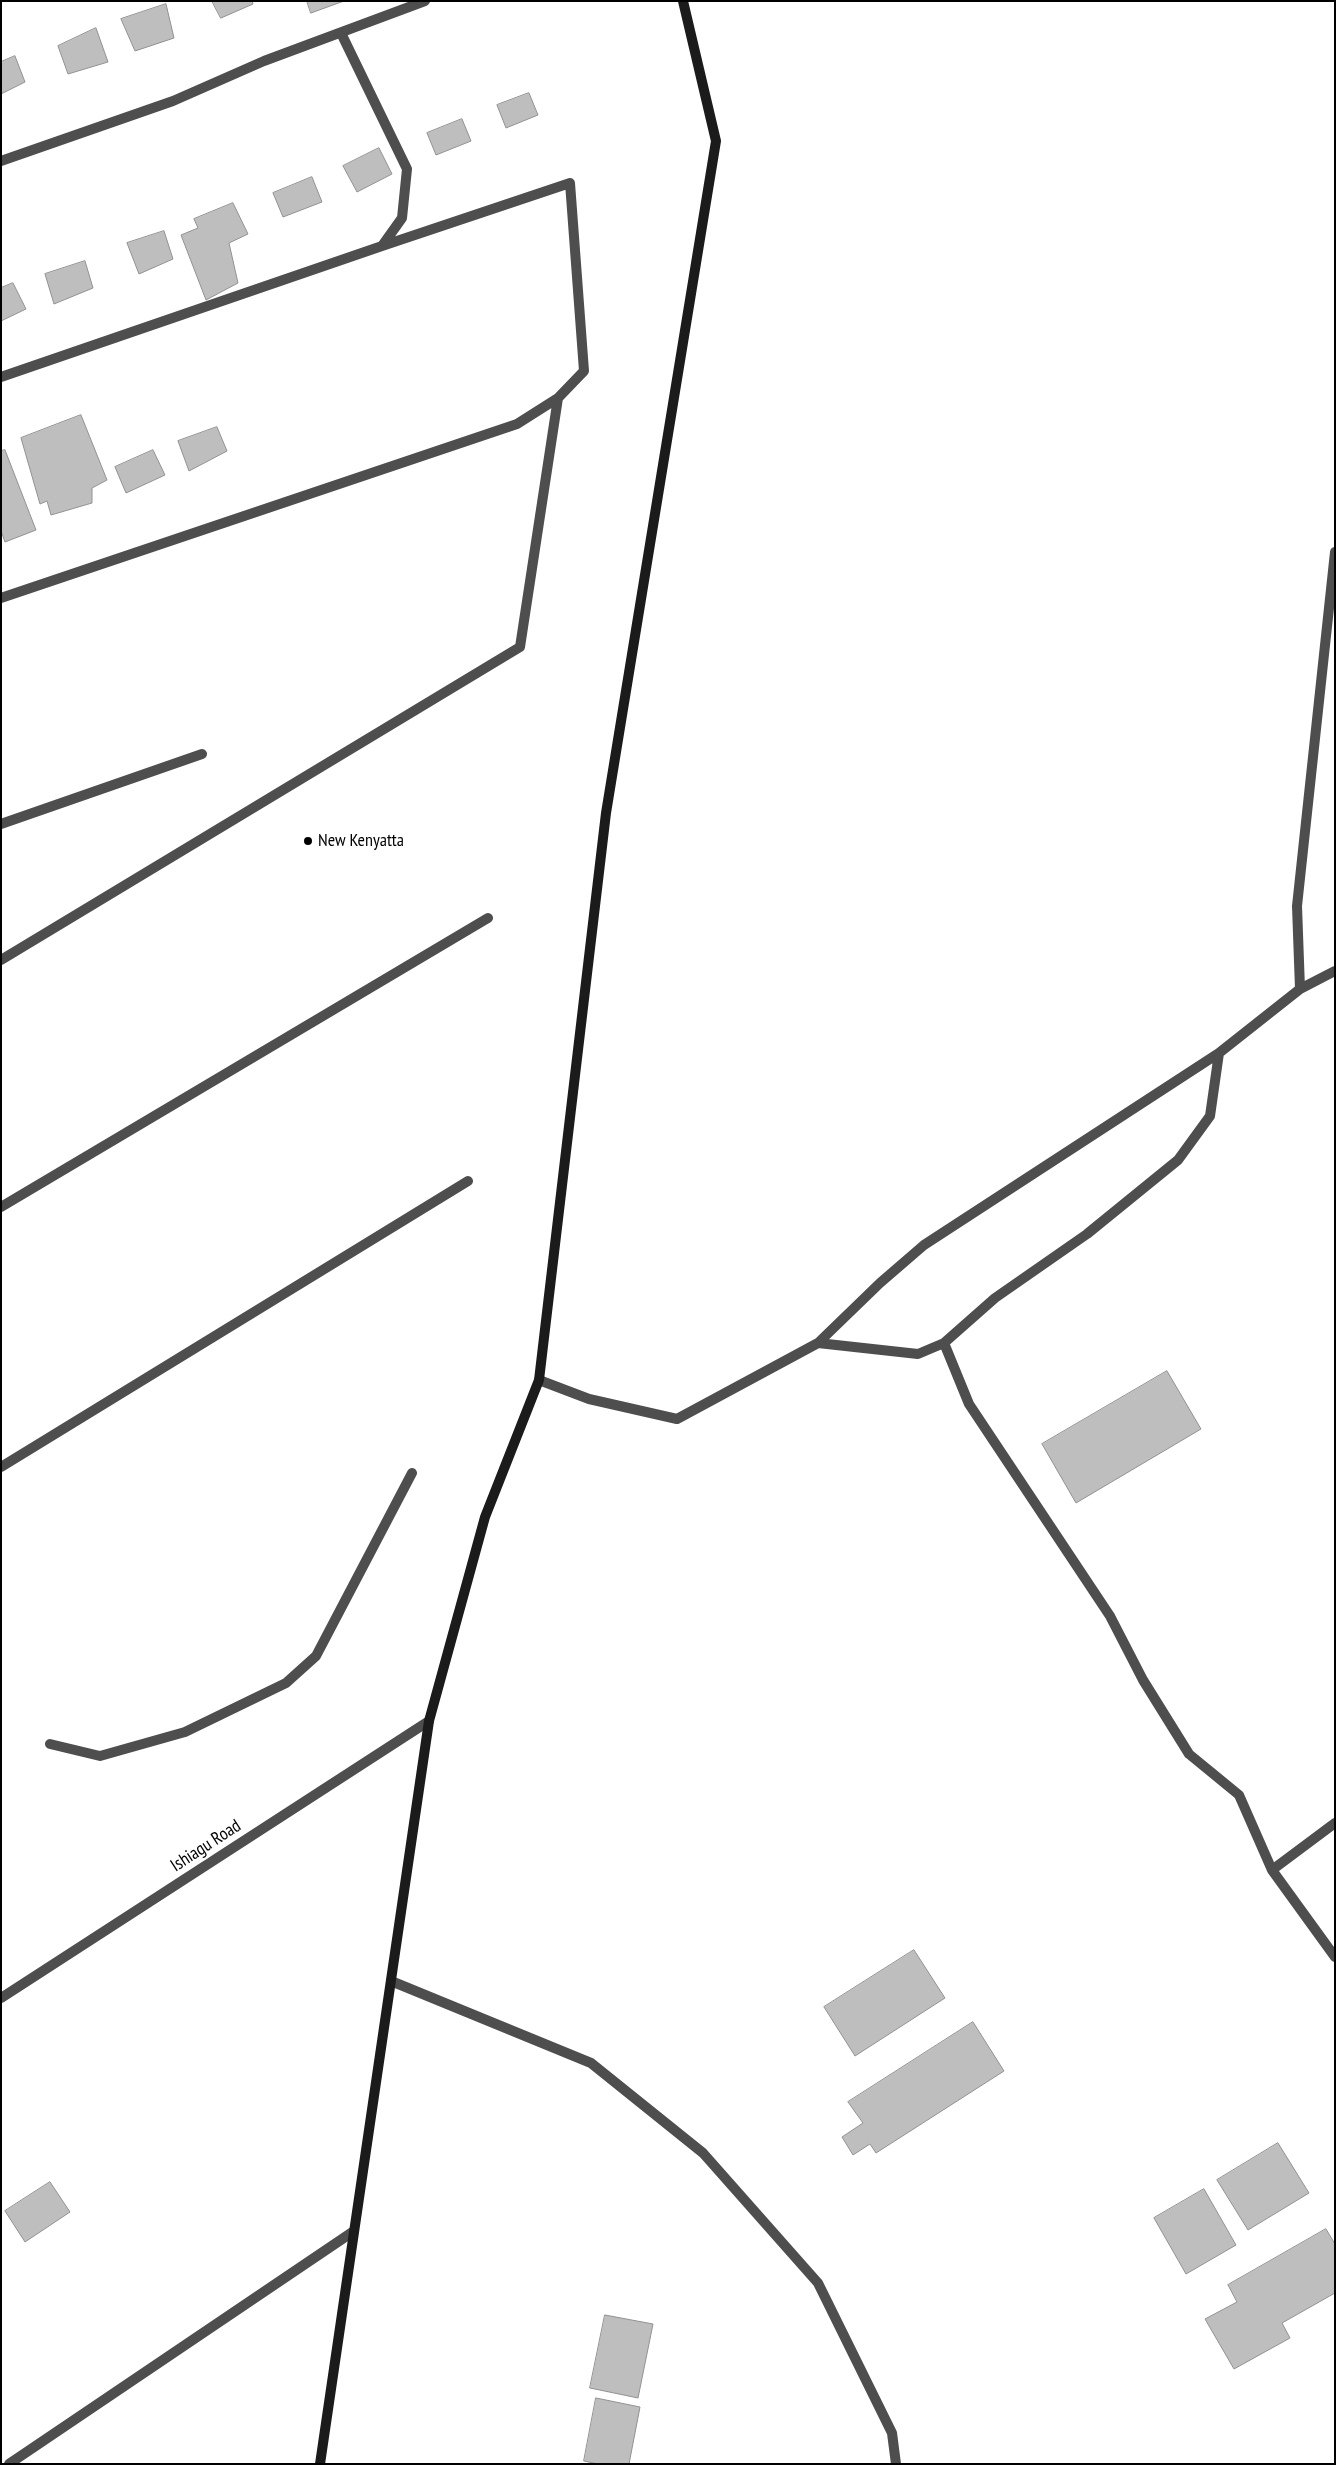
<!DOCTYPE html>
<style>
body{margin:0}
#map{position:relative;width:1336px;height:2465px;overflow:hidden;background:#fff;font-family:"PT Sans Narrow",sans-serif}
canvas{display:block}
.frame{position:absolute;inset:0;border:2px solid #000;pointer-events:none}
</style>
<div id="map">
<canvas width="1336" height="2465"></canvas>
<div class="frame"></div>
</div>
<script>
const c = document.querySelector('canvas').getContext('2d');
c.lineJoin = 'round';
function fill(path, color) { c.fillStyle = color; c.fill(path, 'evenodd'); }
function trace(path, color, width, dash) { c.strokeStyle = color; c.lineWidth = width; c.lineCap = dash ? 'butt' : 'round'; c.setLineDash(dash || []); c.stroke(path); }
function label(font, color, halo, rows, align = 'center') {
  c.font = font + ' "PT Sans Narrow",sans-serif'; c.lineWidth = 4.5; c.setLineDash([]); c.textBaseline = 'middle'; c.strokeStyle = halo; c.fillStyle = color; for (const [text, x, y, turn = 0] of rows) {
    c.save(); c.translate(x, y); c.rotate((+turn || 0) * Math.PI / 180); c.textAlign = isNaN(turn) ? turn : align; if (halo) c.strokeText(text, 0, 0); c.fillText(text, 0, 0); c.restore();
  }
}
const building = new Path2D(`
 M212,1H252L253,4L221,18Z
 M307,1H344L311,13Z
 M166,4L174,38L135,51L121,19Z
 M96,28L108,62L68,74L58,46Z
 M15,56L25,82L1,94V62Z
 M529,93L538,115L506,128L497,105Z
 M462,119L471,141L436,155L427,133Z
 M379,148L392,174L357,192L343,166Z
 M312,177L322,202L283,217L273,193Z
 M233,203L248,234L229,243L238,283L206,300L181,235L198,228L194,219Z
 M164,231L173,259L139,274L127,243Z
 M85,261L93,288L54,304L45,274Z
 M13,283L26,309L1,321V288Z
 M81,415L107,480L92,488V503L51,515L47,501L40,504L21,438Z
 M217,427L227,451L189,471L178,441Z
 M5,450L36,530L5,542L1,531V451Z
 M153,450L165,475L126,493L115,467Z
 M1167,1371L1201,1429L1076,1503L1042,1444Z
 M914,1950L945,1998L855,2056L824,2007Z
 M973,2022L1004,2071L876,2153L870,2144L853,2155L842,2137L863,2123L848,2102Z
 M1278,2143L1309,2193L1248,2230L1217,2180Z
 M50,2182L70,2212L25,2242L5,2211Z
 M1204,2189L1236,2245L1186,2274L1154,2218Z
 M1326,2229L1335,2244V2293L1282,2323L1290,2338L1234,2369L1205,2319L1237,2302L1228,2285Z
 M605,2315L653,2324L638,2398L590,2388Z
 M596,2398L640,2407L629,2464H598L584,2461Z`);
const street = new Path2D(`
 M1,161L173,101L264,61L425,1
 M1,377L382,246L402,218L407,169L341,33
 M1,598L517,424L558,398L584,371L570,183L382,246
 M1,824L202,754
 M1,960L520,647L558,398
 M1300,989L1297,906L1335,552
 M1219,1053L1210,1116L1178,1160L1087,1234L995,1298L944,1343L969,1404L1110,1616L1143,1680L1189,1754L1239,1795L1272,1870L1335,1823
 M1,1207L488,918
 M818,1343L918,1354L944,1343
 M539,1380L589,1399L677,1419L818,1343L880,1283L924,1245L1219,1053L1300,989L1335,971
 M1,1467L468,1181
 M50,1744L100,1756L185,1732L286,1683L316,1656L412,1473
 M1272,1870L1335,1957
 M391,1981L591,2063L703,2153L818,2283L892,2433L896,2464
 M1,1998L429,1721
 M9,2464L354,2231`);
const secondary = new Path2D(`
 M320,2464L429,1721L485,1517L539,1380L606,813L716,141L683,1`);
const markers = [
 [308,841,5,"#000"]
];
const poiNames = [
 ["New Kenyatta",318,841]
];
const streetNames = [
 ["Ishiagu Road",206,1846,-33]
];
fill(building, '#bebebe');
trace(building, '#929292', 1);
trace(street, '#4e4e4e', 10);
trace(secondary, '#1b1b1b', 10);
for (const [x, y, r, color] of markers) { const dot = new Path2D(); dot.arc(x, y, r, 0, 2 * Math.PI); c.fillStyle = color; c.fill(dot); trace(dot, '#fff', 2); }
label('18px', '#000', '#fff', poiNames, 'left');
label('18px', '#000', '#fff', streetNames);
</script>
